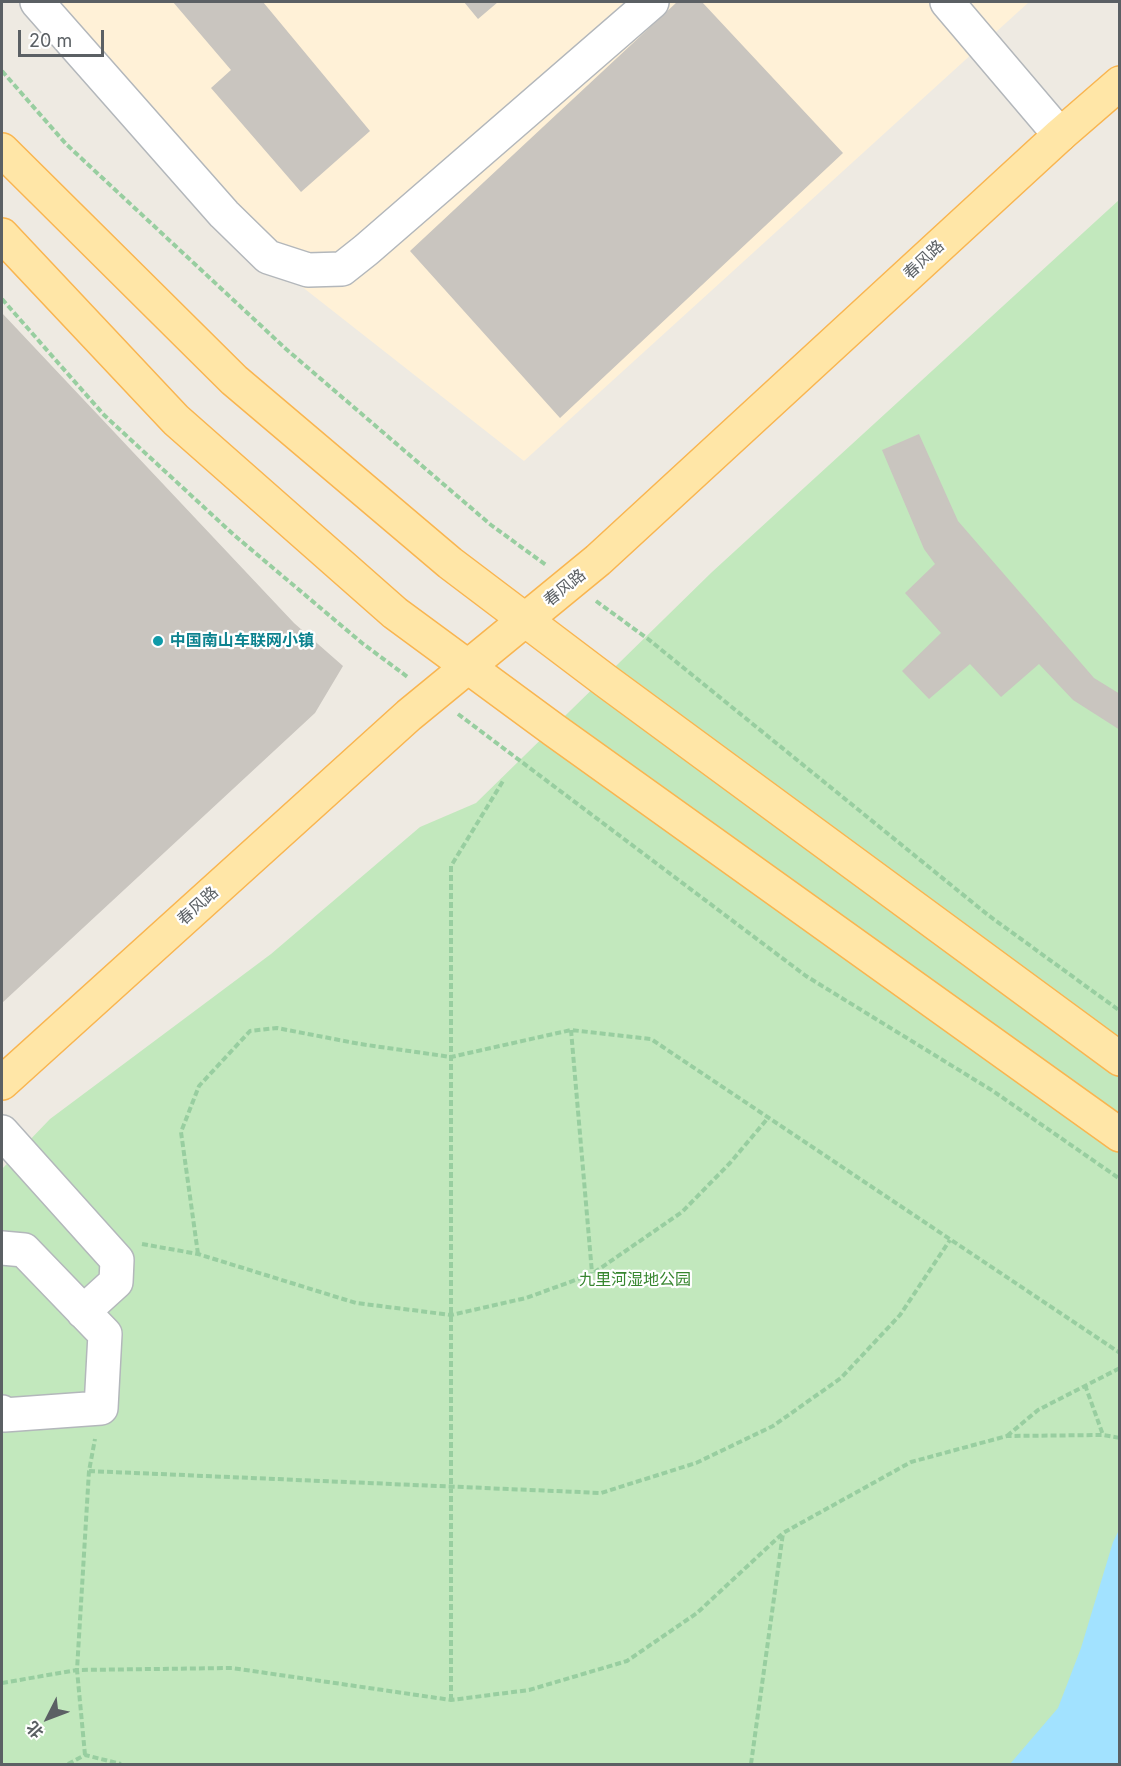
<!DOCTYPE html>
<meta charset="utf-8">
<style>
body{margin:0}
#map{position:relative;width:1121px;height:1766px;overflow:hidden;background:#eeeae2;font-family:Inter,"Noto Sans SC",sans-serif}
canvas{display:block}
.frame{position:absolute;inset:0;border:3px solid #5b6064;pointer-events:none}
.north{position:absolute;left:18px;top:1688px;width:60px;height:60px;-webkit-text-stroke:4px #fff;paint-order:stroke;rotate:228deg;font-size:16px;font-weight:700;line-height:24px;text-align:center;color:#5b6064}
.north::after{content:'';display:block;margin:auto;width:21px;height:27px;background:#5b6064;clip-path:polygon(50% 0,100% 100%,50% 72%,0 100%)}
.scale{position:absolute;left:18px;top:30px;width:86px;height:27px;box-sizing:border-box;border:3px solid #5b6064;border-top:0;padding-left:8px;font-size:18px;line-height:21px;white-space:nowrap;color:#5b6064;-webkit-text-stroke:4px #fff;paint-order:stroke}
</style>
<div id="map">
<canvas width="1121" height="1766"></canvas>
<div class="frame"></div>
<div class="north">北</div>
<div class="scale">20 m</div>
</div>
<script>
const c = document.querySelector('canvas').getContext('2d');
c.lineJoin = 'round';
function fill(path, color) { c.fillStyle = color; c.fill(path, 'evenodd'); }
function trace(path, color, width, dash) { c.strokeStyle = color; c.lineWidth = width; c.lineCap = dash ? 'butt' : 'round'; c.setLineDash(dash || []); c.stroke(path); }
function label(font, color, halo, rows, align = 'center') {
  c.font = font + ' Inter,"Noto Sans SC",sans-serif'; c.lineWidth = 4.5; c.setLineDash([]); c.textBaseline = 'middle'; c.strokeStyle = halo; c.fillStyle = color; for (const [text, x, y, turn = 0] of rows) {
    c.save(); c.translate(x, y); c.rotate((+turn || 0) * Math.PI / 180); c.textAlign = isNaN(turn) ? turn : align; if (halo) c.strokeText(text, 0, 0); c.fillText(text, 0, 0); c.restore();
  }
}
const commercial = new Path2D(`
 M54,2H1029L524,461L282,271Z`);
const green = new Path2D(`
 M1119,200V1764H2V1169L50,1119L271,954L420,827L476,803L712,572Z`);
const water = new Path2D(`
 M1119,1530V1764H1010L1058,1708L1081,1648L1113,1542Z`);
const building = new Path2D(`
 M173,2H263L370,131L301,192L211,88L231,70Z
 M464,2H498L478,19Z
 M677,2H702L843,153L560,418L410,251Z
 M2,313L294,623L343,666L315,713L2,1003Z
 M919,434L958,521L1094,678L1120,694V730L1073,700L1039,664L1001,697L970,664L929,699L902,671L941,633L905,593L935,564L924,549L882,450Z`);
const path = new Path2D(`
 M2,71L66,144L286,349L491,525L546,565
 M2,299L104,415L234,535L362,643L409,678
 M596,601L648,639L988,915L1120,1011
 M458,714L806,976L993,1091L1120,1179
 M571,1030L592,1273
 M142,1244L198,1254L356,1303L451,1315L526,1298L592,1274L682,1212L730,1163L768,1118
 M198,1254L181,1132L199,1086L250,1031L277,1028L360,1044L451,1057L571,1030L651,1039L1120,1353
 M1085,1385L1103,1435
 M1007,1436L1038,1410L1120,1368
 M89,1471L601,1493L696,1463L773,1426L841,1378L900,1315L950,1240
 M2,1683L77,1670L232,1668L451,1700L529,1690L627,1661L697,1613L783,1533L911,1462L1007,1436L1103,1435L1120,1438
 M451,1700V866L503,781
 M85,1755L77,1670L89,1471L95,1439
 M68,1764L85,1755L121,1764
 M751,1764L783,1533`);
const minor = new Path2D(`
 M37,2L224,214L268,257L308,270L342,269L366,250L652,2
 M947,2L1060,135
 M2,1132L117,1260L116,1282L83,1312
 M2,1248L24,1250L105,1334L101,1408L4,1415L2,1412`);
const major = new Path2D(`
 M2,150L234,380L450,563L606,681L1120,1059
 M2,235L176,420L395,613L554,730L1120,1135
 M2,1083L409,715L598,560L1060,135L1120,83`);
const markers = [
 [158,641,6,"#0f9aa8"]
];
const streetNames = [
 ["春风路",924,260,-43],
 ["春风路",565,588,-39],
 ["春风路",198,906,-42]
];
const cultureNames = [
 ["中国南山车联网小镇",170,641]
];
const parkNames = [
 ["九里河湿地公园",635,1280]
];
fill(commercial, '#fff1d7');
fill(green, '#c2e8bd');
fill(water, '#a2e2ff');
fill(building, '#c9c5bf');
trace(minor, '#b3b7bb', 36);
trace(major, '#f9b550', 36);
trace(path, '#98cea0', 4, [6, 3]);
trace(minor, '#fff', 33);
trace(major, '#ffe6a7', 33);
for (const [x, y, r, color] of markers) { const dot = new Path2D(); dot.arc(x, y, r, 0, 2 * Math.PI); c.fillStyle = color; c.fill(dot); trace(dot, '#fff', 2); }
label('16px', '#5b6064', '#fff', streetNames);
label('bold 16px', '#0d838f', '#fff', cultureNames, 'left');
label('16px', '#37862f', '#fff', parkNames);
</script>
